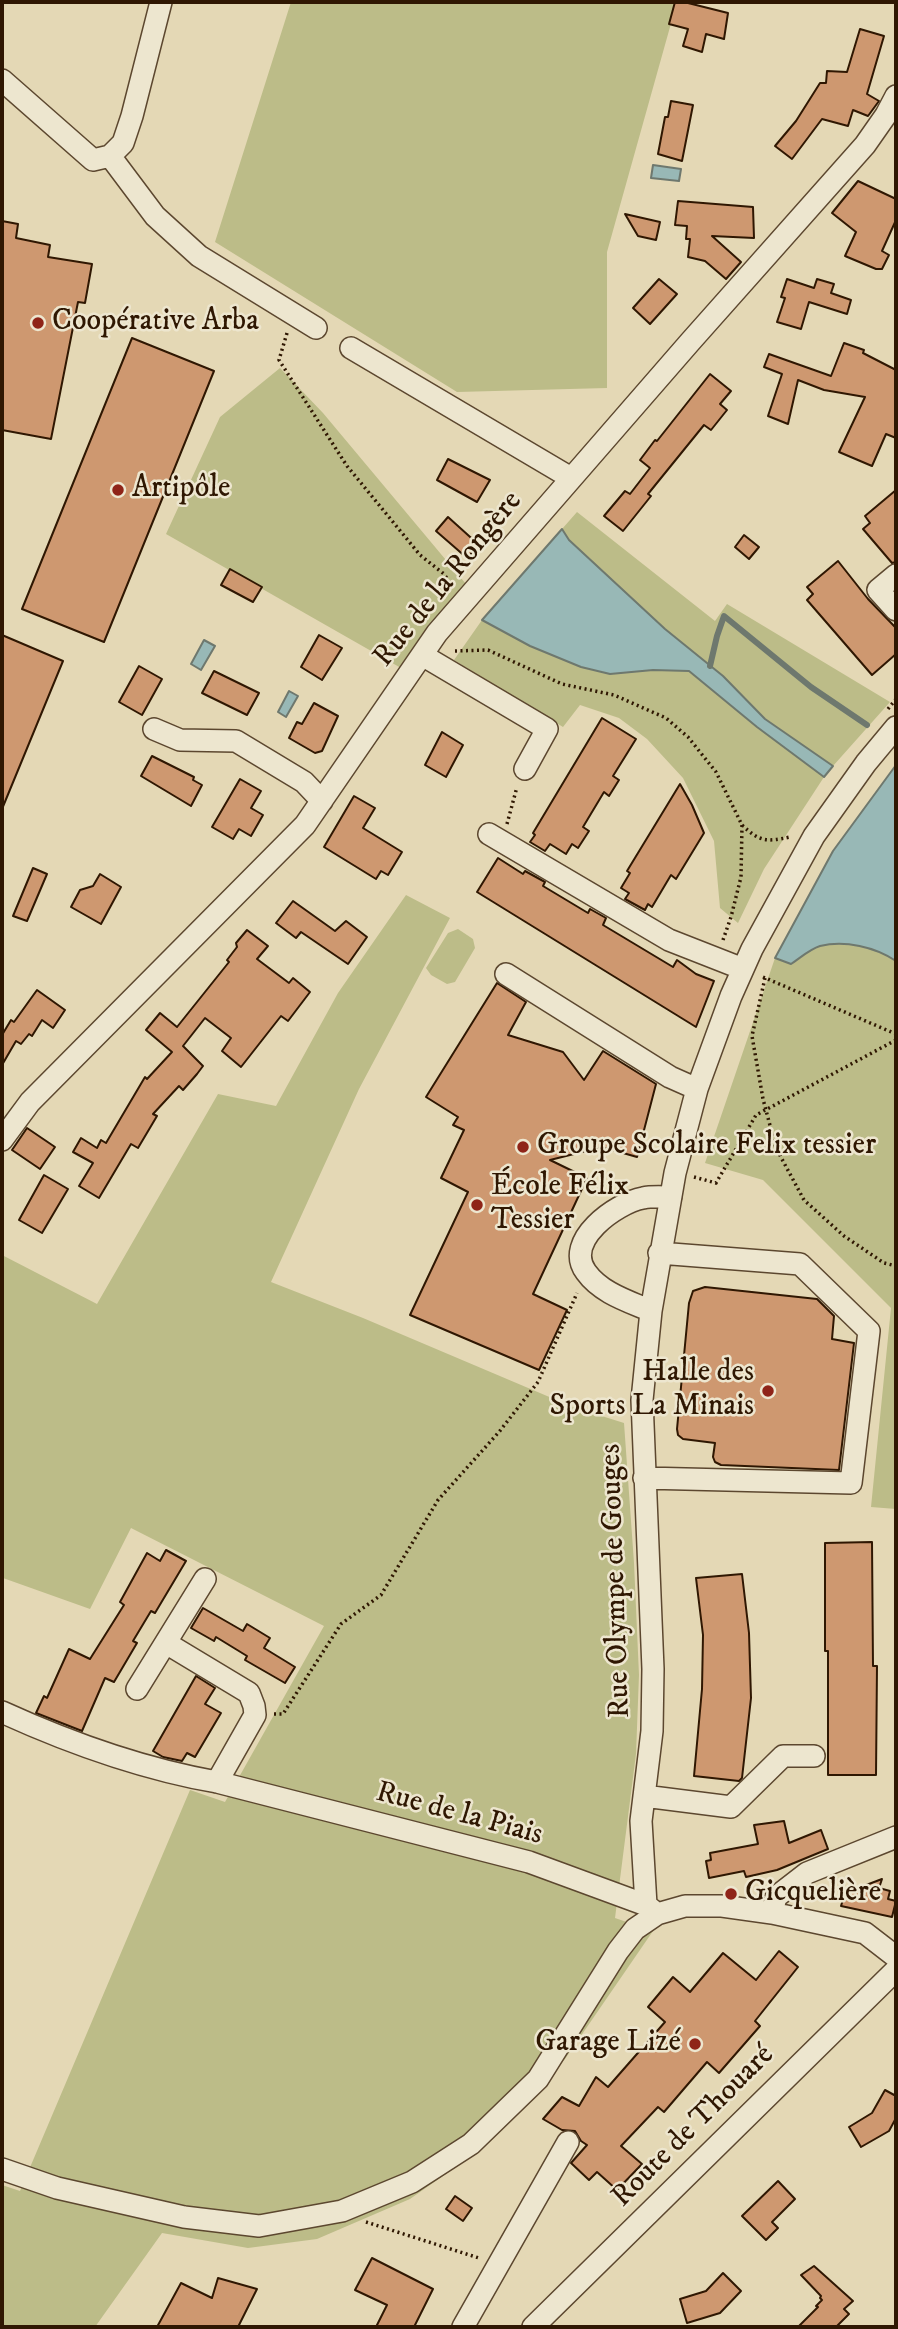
<!DOCTYPE html>
<meta charset="utf-8">
<style>
body{margin:0}
#map{position:relative;width:898px;height:2329px;overflow:hidden;background:#e4d8b5;font-family:"IM FELL DW Pica",serif}
canvas{display:block}
.frame{position:absolute;inset:0;border:4px solid #2f1702;pointer-events:none}
</style>
<div id="map">
<canvas width="898" height="2329"></canvas>
<div class="frame"></div>
</div>
<script>
const c = document.querySelector('canvas').getContext('2d');
c.lineJoin = 'round';
function fill(path, color) { c.fillStyle = color; c.fill(path, 'evenodd'); }
function trace(path, color, width, dash) { c.strokeStyle = color; c.lineWidth = width; c.lineCap = dash ? 'butt' : 'round'; c.setLineDash(dash || []); c.stroke(path); }
function label(font, color, halo, rows, align = 'center') {
  c.font = font + ' "IM FELL DW Pica",serif'; c.lineWidth = 5; c.setLineDash([]); c.textBaseline = 'middle'; c.strokeStyle = halo; c.fillStyle = color; for (const [text, x, y, turn = 0] of rows) {
    c.save(); c.translate(x, y); c.rotate((+turn || 0) * Math.PI / 180); c.textAlign = isNaN(turn) ? turn : align; if (halo) c.strokeText(text, 0, 0); c.fillText(text, 0, 0); c.restore();
  }
}
const green = new Path2D(`
 M291,2H677L607,252V388L457,392L215,242Z
 M280,368L323,413L466,584L401,668L166,534L220,417Z
 M577,512L715,621L727,604L890,702L833,766L765,719L723,676L665,629L569,540L562,529Z
 M482,620L530,646L581,667L610,674L653,670L689,671L757,727L824,777L764,869L738,923L720,908L714,841L683,778L647,739L619,718L580,705L563,727L454,660Z
 M896,765V1509L871,1507L891,1308L763,1180L705,1163L775,958L833,851Z
 M406,895L450,918L359,1089L271,1282L363,1318L573,1407L624,1423L634,1563L639,1675L636,1754L615,1918L653,1931L565,2059L503,2126L450,2171L410,2199L317,2239L248,2248L162,2233L95,2327H2V2185L20,2191L190,1790L225,1802L324,1626L131,1528L90,1609L3,1578L2,1580V1255L97,1304L218,1094L276,1106L338,993Z
 M458,929L473,939L475,948L455,982L447,984L431,975L426,968L448,933Z`);
const water = new Path2D(`
 M653,165L681,169L679,181L651,178Z
 M562,529L569,540L665,629L723,676L765,719L833,766L824,777L757,727L689,671L653,670L610,674L581,667L530,646L482,620Z
 M204,640L215,646L201,670L191,664Z
 M289,691L298,696L286,717L278,712Z
 M896,765V961C875,947 845,940 820,946C810,949 800,958 791,964L775,958L833,851Z`);
const stream = new Path2D(`
 M710,666L717,636L724,616L811,687L867,725`);
const building = new Path2D(`
 M675,2H684L728,13L724,39L706,34L702,52L683,46L688,29L669,24Z
 M860,29L884,36L867,94L879,101L868,116L853,110L848,126L822,119L792,159L775,146L796,121L820,83H826L827,71L847,72Z
 M671,101L693,105L682,161L658,154L665,117H668Z
 M858,181L896,199V220L882,251L889,255L882,269H876L845,256L856,232L832,213Z
 M678,201L753,207L754,238L712,236L741,262L726,279L705,261L688,257L690,239H686L687,226L675,225Z
 M625,214L660,222L656,240L638,236Z
 M2,221L18,224L16,238L50,245L48,257L92,264L85,303L78,302L51,439L2,430Z
 M659,279L677,294L650,324L633,308Z
 M787,279L814,288L817,279L834,284L831,293L851,300L847,314L809,302L801,329L777,322L785,298L781,297Z
 M132,338L214,371L104,642L22,609Z
 M844,343L864,350L863,353L896,370V438L886,434L872,466L839,452L865,397L824,390L798,380L788,424L768,416L782,374L764,367L769,354L831,376Z
 M710,374L731,391L720,404L727,410L711,430L704,425L648,494L651,496L623,531L604,516L625,491L630,494L650,468L640,460L655,440L657,441Z
 M448,459L490,480L477,502L437,480Z
 M896,490V562L892,563L863,529L870,523L865,516Z
 M448,517L479,545L467,558L436,531Z
 M744,535L759,547L749,559L735,547Z
 M838,561L868,599L896,628V654L872,675L807,600L813,594L807,587Z
 M230,569L262,587L253,602L221,585Z
 M2,635L63,661L2,809Z
 M319,635L342,648L322,680L301,667Z
 M139,666L162,679L142,715L119,702Z
 M214,671L259,693L247,715L202,693Z
 M314,703L338,716L322,751L315,753L289,738L297,722L302,724Z
 M602,718L636,739L613,776L619,780L609,796L604,792L583,827L589,831L578,848L572,844L566,854L550,844L545,851L530,842L535,835L533,833Z
 M442,732L463,745L446,777L425,765Z
 M152,756L194,777L193,780L202,785L191,806L141,776Z
 M240,779L261,791L251,808L263,815L251,836L239,829L233,839L212,827Z
 M680,784L692,805L704,833L676,879L671,875L652,907L648,904L645,910L625,899L629,893L621,888L630,873L627,871Z
 M354,796L375,808L363,828L402,852L388,875L381,871L376,879L324,847Z
 M498,858L523,874L525,871L545,882L543,886L588,913L590,909L606,918L603,925L673,967L677,960L696,974L714,981L696,1027L477,892Z
 M33,868L47,874L27,921L13,916Z
 M100,874L121,887L101,924L71,907L80,890L93,886Z
 M293,901L335,931L346,921L367,937L348,964L301,932L296,938L276,923Z
 M247,930L268,946L257,959L289,983L293,978L310,992L288,1021L281,1016L241,1067L222,1051L231,1038L205,1018L183,1046L203,1066L197,1074L183,1090L179,1086L153,1114L157,1116L138,1148L131,1144L99,1198L79,1186L93,1163L73,1152L81,1138L97,1148L101,1140L106,1143L145,1077L147,1079L172,1052L146,1030L160,1013L177,1027L229,962L227,960L237,947L236,943Z
 M497,983L526,1002L508,1035L563,1052L584,1080L603,1051L656,1084L637,1157L602,1147L550,1160L587,1178L533,1294L567,1310L539,1370L410,1315L468,1192L441,1178L464,1130L453,1125L458,1117L426,1097Z
 M37,990L65,1010L53,1028L42,1020L32,1036L29,1034L21,1044L16,1041L2,1065V1035L11,1020L14,1022Z
 M27,1128L55,1147L40,1169L12,1150Z
 M44,1175L68,1189L42,1233L19,1220Z
 M705,1287L817,1299L834,1316L832,1339L854,1343L839,1470L721,1465L715,1462L713,1457L715,1443L683,1439L678,1435L677,1429L689,1303L693,1291Z
 M872,1542L873,1666H877L876,1775H828V1651H825V1543Z
 M166,1550L186,1561L155,1613L151,1611L133,1641L137,1643L114,1682L105,1678L82,1731L36,1713L44,1696L47,1698L69,1649L90,1659L124,1605L120,1602L147,1553L160,1561Z
 M742,1574L749,1633L751,1698L742,1778L739,1781L694,1776L702,1689L703,1635L696,1578Z
 M203,1608L243,1631L247,1624L270,1638L264,1648L295,1667L285,1683L245,1660L247,1656L216,1637L214,1641L191,1628Z
 M196,1676L215,1688L205,1704L221,1713L195,1757L187,1753L182,1761L163,1757L153,1751Z
 M784,1821L789,1843L821,1830L828,1849L777,1870L746,1877L744,1871L709,1878L706,1861L711,1860L710,1853L758,1844L754,1825Z
 M882,1879L879,1888L890,1891L888,1899L896,1901L892,1917L841,1906L845,1893Z
 M779,1951L798,1967L755,2021L760,2026L719,2073L707,2062L664,2112L658,2107L621,2146L642,2164L617,2190L597,2172L589,2180L571,2163L587,2145L581,2141L575,2131L562,2130L543,2119L562,2097L579,2106L596,2077L608,2087L665,2022L648,2007L673,1977L690,1992L723,1953L756,1980Z
 M885,2090L896,2096V2118L889,2131L861,2147L849,2127L872,2113Z
 M778,2181L795,2199L772,2222L778,2228L766,2240L742,2216Z
 M455,2196L472,2208L463,2221L446,2209Z
 M372,2258L433,2289L414,2327H376L387,2305L355,2290Z
 M814,2266L853,2301L844,2309L849,2314L836,2327H798L818,2307L816,2306L822,2300L820,2298L821,2296L801,2275Z
 M723,2273L741,2291L720,2313L687,2323L680,2299L706,2291Z
 M218,2278L257,2289L238,2327H157L181,2283L212,2298Z`);
const path = new Path2D(`
 M287,333L279,360L347,466L420,555L444,574L452,586
 M455,651L488,650L562,684L614,695L666,718L688,737L716,772L742,825L741,877L731,917L723,940
 M888,709L896,699
 M507,824L517,787
 M742,825C760,842 766,842 790,837
 M763,977L896,1034
 M765,978L752,1036L763,1099L776,1148L804,1200L844,1236L884,1263L896,1266
 M694,1177L716,1183L756,1115L896,1040
 M274,1714H283L341,1624L381,1595L438,1500L499,1432L538,1382L577,1293
 M366,2222L479,2258`);
const minor = new Path2D(`
 M2,80L93,160L110,156L123,143L132,116L161,2
 M110,156L155,216L199,256L316,328
 M351,348L571,478
 M896,575L878,590L896,610
 M422,655L547,729L525,769
 M154,729L180,740L236,741L304,782L322,801
 M489,834L669,940L743,969
 M506,974L670,1077L697,1089
 M2,1140L30,1102L305,825L437,633L690,342L865,145L886,115L896,96
 M651,1311C628,1301 601,1293 586,1272C563,1241 616,1203 643,1198C652,1196 662,1197 671,1197
 M644,1478L851,1483L869,1331L800,1264L659,1253
 M166,1643L249,1693L254,1706L255,1715L217,1782
 M137,1689L205,1579
 M2,1712C70,1743 143,1769 217,1782L529,1862L646,1905L656,1913
 M644,1796L731,1807L783,1756H814
 M646,1905L641,1821L652,1731L653,1669L642,1400L651,1311L675,1173L697,1089L731,996L752,949L814,836L866,763L896,727
 M772,1913L776,1897L807,1873L896,1837
 M2,2169L57,2188L184,2217L259,2226L342,2211L412,2182L471,2144L538,2079L618,1951L635,1929L657,1914L685,1906H722L772,1913L865,1933L896,1957
 M463,2327L568,2142
 M533,2327L896,1970`);
const markers = [
 [38,323,7,"#8f2418"],
 [118,490,7,"#8f2418"],
 [523,1147,7,"#8f2418"],
 [477,1205,7,"#8f2418"],
 [768,1391,7,"#8f2418"],
 [731,1894,7,"#8f2418"],
 [695,2044,7,"#8f2418"]
];
const poiNames = [
 ["Coopérative Arba",52,323],
 ["Artipôle",132,490],
 ["Groupe Scolaire Felix tessier",537,1147],
 ["École Félix",491,1188],
 ["Tessier",491,1222],
 ["Halle des",754,1374,"right"],
 ["Sports La Minais",754,1408,"right"],
 ["Gicquelière",745,1894],
 ["Garage Lizé",681,2044,"right"]
];
const streetNames = [
 ["Rue de la Rongère",449,580,-51],
 ["Rue Olympe de Gouges",617,1581,-92],
 ["Rue de la Piais",459,1815,15],
 ["Route de Thouaré",694,2127,-45]
];
fill(green, '#bcbc88');
fill(water, '#98b8b6');
trace(water, '#6e786e', 2);
trace(stream, '#6e786e', 6);
fill(building, '#ce9870');
trace(building, '#2f1702', 2);
trace(minor, '#5c472f', 24);
trace(path, '#2f1702', 3.5, [2, 3.5]);
trace(minor, '#ede6cf', 21);
for (const [x, y, r, color] of markers) { const dot = new Path2D(); dot.arc(x, y, r, 0, 2 * Math.PI); c.fillStyle = color; c.fill(dot); trace(dot, '#ede6cf', 2.5); }
label('30px', '#2f1702', '#ede6cf', poiNames, 'left');
label('30px', '#2f1702', '#ede6cf', streetNames);
</script>
